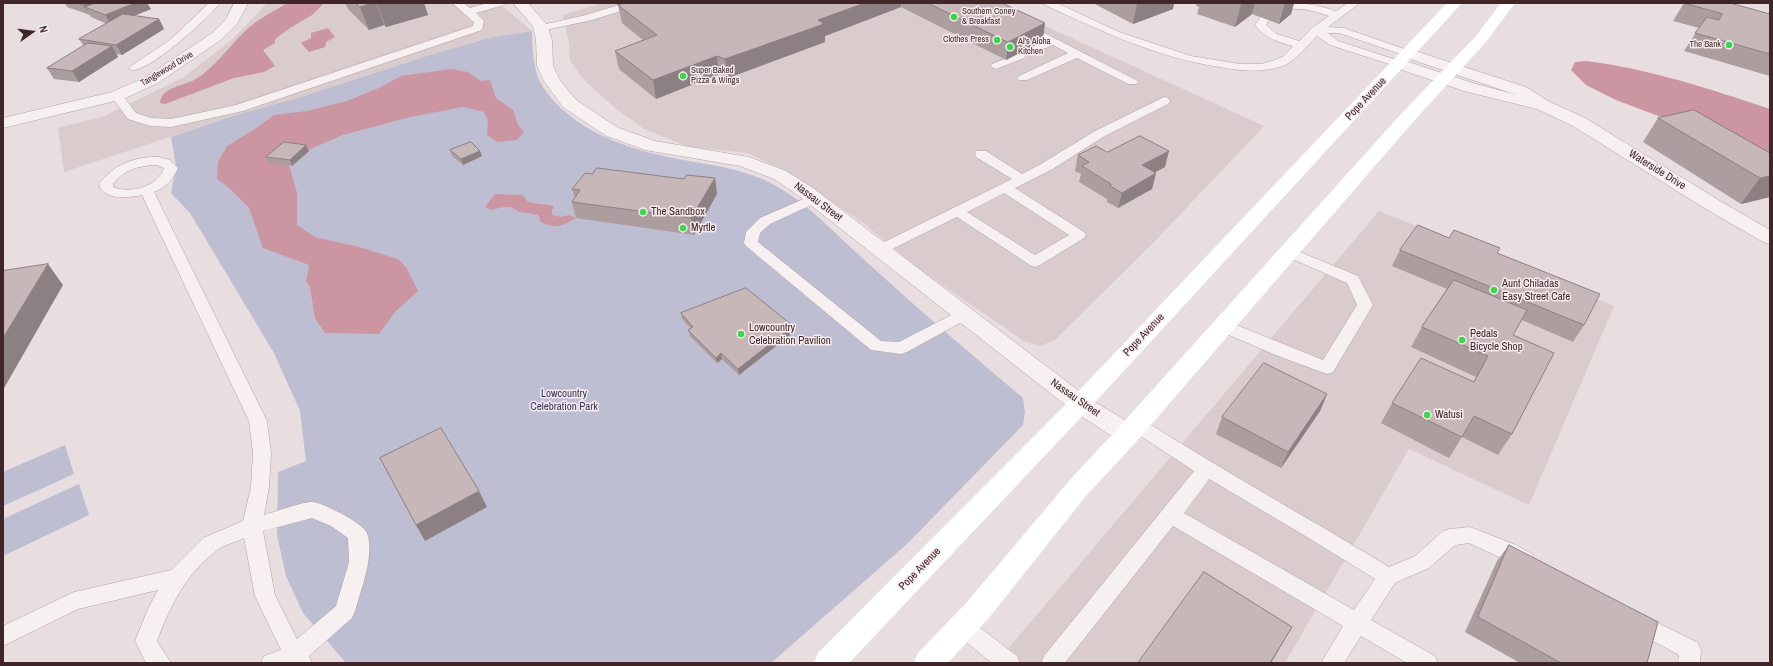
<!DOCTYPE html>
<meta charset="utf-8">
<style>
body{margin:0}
#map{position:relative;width:1773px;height:666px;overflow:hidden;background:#e8dddf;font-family:"Archivo Narrow",sans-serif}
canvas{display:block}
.frame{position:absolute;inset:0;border:4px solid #402628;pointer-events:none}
.north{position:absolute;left:12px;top:12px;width:40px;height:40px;-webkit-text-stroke:3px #f6edee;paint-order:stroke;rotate:76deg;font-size:11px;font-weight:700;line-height:16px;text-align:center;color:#402628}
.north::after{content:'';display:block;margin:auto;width:14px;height:18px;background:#402628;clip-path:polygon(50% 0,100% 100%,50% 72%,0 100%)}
</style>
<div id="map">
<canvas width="1773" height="666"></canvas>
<div class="frame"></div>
<div class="north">N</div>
</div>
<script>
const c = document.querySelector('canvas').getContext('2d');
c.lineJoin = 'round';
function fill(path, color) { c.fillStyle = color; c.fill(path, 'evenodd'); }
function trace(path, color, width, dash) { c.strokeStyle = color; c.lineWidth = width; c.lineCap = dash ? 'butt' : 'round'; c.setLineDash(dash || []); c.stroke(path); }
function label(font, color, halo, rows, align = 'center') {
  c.font = font + ' "Archivo Narrow",sans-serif'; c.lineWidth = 3; c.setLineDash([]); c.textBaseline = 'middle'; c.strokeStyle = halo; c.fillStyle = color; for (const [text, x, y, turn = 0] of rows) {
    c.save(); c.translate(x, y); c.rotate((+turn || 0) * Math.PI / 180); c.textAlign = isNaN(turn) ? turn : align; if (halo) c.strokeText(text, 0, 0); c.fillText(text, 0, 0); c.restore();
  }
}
const built = new Path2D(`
 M267,3H501L503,7L532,31L493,37L433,54L301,97L236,115L64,172L58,128L102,117L184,77L233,39Z
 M602,3H995L1264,126L1154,242L1055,340L1040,346L1024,341L919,269L862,222L784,170L747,153L689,147L644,129L615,108L584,80L570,61L569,44L563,15Z
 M1379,211L1614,306L1529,505L1409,449L1285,663H996Z`);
const green = new Path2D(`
 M532,31C533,72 536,87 569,115C597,138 637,151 673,158C709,165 745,168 778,187C812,207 839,238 869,264C919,310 971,354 1023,398L1025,412L1023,425L907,544L771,663H346L303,613L286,576L277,535L278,472L306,461L300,411L274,353L190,213L171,193L176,166L171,137L236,115L301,97L433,54L493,37Z
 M65,445L74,474L3,506V472Z
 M79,484L89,515L3,556V519Z`);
const water = new Path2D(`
 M288,3H324L312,15L290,28L275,39V43L263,50L275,66L264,72L234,78L165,104L160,103C161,87 184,86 196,79C215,67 228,48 244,32C256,20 274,11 288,3Z
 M328,28L335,37L326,42L325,47L309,52L301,43L311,38V33Z
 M1587,61C1650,69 1710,89 1770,109V158L1616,100L1586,85L1571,70L1575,62Z
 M451,69L468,72L481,81L490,80L496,98L513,110L518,125L524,132L517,140L497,142L487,135L488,121L484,112L463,107L410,117L343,135L308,150L289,165L297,193V225L315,237L359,247L398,259L406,267L418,291L395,312L379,334L325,333L315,318L310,287L306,281L309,265L263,248L249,208L228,187L217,179L218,162L227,146L255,129L274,115L307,111L347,101L381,87L401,76Z
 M495,194L523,195L528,202L554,206L552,210V215L561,217L569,215L576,218C563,226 553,230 540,221L539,216C532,212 528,214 520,212C515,211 513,206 506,207C497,207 493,213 485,207Z`);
const service = new Path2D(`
 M209,3H220C210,17 147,74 131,70L129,68L131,66L170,40Z
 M452,3H463L470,8L488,3H505L504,5L476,13L484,21L482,30L243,111L171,127L150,126L128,119L111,96L113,93H121L136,113L151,118L171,119L236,105L473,26L474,22Z
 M625,3H641L640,5L592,20L541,31L536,28L537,26L586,15Z
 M1044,3H1057L1119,32L1191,56L1240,64H1261L1275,60L1284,56L1293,46C1278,42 1264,38 1255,25L1261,17H1269L1270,19L1266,25L1277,34L1299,41L1312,28L1329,16C1317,12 1304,8 1290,9C1284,10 1278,14 1271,12L1270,10L1271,8C1294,0 1314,4 1336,11L1348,3H1360L1328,27L1344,28L1413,52L1415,54L1409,57L1339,33H1328L1338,41L1403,62L1405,64L1403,66H1395L1330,45L1317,36C1307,46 1296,60 1283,66C1262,73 1240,71 1219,67C1156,57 1103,32 1045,5Z
 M1023,22L1136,80L1138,82L1136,84H1128L1077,58L1027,80H1019L1017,78L1019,76L1068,53L1053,45L1036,52H1028L1026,50L1028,48L1045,41L1019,27L1018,25Z
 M1020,53L1026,56L1024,58L996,69L990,66L992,64Z
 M1164,97L1168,98L1170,101L1168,104L1103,137L1051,170L1015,188L1084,232L1086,235L1084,238L1040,265L1035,267L1030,265L957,217L884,253L879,255L874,253L872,250L874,247L1012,179L976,157L975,154L976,151H986L1022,174L1041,164L1095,131ZM1004,193L1069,235L1035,255L967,212Z
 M159,157L170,160L178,168C173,180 166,187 154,192L267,421L271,453L269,487L264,515C275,512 302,502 312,502C322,502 363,523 367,533C375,554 361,590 355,611L352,618L309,656L312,663H261L264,656L281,650L255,596L244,538C236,542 223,545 216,551C186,574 170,606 157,641L171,663H146L135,641L148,609L158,590L78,609L3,646V626L74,592L171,570L203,538L243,521L251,487L253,453L249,421L142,195C129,198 103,201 99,184C113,165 135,156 159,157ZM157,165L164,168C158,187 130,194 113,187V184C123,170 140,165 157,165ZM312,518L331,526L348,538L349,562L336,606L297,639L275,595L263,531Z
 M815,194L820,195L822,198L820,201L770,224L760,233L758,242L881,341L899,342L963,309L969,310L971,314L969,318L907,352L901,354L871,350L746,246L744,243L746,232L760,218Z
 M1288,247L1358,276L1373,305L1333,372L1327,374L1278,356L1217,330L1215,326L1217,322L1223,321L1229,322L1323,360L1357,305L1347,283L1283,255L1281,252L1283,249Z
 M1136,417L1142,419C1223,471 1307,517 1389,567L1415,556L1443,531L1450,529L1470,527L1516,545L1532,554L1535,560L1532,566L1525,569L1469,543L1455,545L1429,568L1395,583L1371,620L1435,656L1438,663H1407L1361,636L1344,663H1321L1343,626L1173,526L1065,663H1041L1044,656L1194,471L1130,429L1127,424L1130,419ZM1209,479L1307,537L1375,579L1354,610L1184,513Z
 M1636,612L1698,643L1701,650L1700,663H1678L1679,655L1629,628L1626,621L1629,614Z
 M963,617L970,620L1017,656L1020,663H992L956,634L953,627L956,620Z`);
const minor = new Path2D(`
 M234,3H248L237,24L222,39L158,83L123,99L3,128V118L112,92L146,77L212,33L226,19Z
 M513,3H528L547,25L552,40L553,66L560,80L575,99L606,120L619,128L655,141L749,157L786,171L813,188L1088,398L1137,427L1140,434L1137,441L1128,443L1119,441L1072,410L799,196L774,179L740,166L645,150L607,136L594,128L563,107L544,81L537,66L536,40L533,26Z
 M1409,49L1526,87L1548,101L1585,118L1720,201L1770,230V244L1763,242L1706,209L1573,126L1537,109L1464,91L1393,67L1391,64L1393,61L1399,59L1476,84L1517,95L1404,57L1401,54L1404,51Z`);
const secondary = new Path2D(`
 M1447,3H1462L1088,410L849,663H814L818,653L1072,398Z
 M1501,3H1515L1486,42L1413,122L1137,441L1086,496L988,619L948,663H914L918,653L968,601L1068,482L1119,427L1401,114L1476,36Z`);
const wall = new Path2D(`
 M65,3H147L151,9L134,16L159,19L164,29L122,55L117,54L118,57L79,82L54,79L47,68L84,46L79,39L107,24L91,17L90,15L67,7Z
 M345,3H424L428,15L386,27L384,25L369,30L348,9Z
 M625,3H1002L1043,41L1006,60L901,7L825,36V42L728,78L719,74L656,99L619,69L615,51L643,40L622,23L618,5Z
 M1093,3H1174L1173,9L1133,24Z
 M1197,3H1294L1291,14L1279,24L1252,14L1235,27L1197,14L1199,7L1196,6Z
 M1684,3L1770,14V76L1684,51L1699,28L1673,21Z
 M1658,118L1770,153V197L1741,204L1643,142Z
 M306,145L309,151L292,166L269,163L266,157Z
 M450,150L482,156L463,165L452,156Z
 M1107,152L1165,167L1155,172L1156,173L1152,189L1118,208L1107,202V199L1079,182L1081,174L1075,171L1078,155Z
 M592,174L684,179L715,178L717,194L694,235L576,218L572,202L575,198L572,189Z
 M1449,238L1497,253L1584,325L1573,342L1522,320L1513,335L1512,434L1498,455L1462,437L1449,458L1381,423L1392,403L1473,382L1476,377L1411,347L1422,327L1447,289L1392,266L1400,250Z
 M681,313L793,326L794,332L739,375L722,359L717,363L690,336L688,330L691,329L682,319Z
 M1327,394L1320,411L1281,468L1216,434L1222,417Z
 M1509,545L1647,663H1520L1465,632L1497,561Z`);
const shadedWall = new Path2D(`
 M88,3H117L85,7L89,15L83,5Z
 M135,3H147L151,9L111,25L105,15Z
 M372,3H376L384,25L369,30L360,7Z
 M381,3H424L428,15L386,27L377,4Z
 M865,3H901V7L825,36V42L728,78L725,59L818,20Z
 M1137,3H1174L1173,9L1133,24Z
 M1243,3H1255L1252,14L1235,27L1241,4Z
 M1285,3H1294L1291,14L1279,24Z
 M159,19L164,29L122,55L116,45Z
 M1045,23L1043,41L1006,60L1008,42Z
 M112,46L118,57L79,82L72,71Z
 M717,56L719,74L656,99L653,80Z
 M306,145L309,151L292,166L290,160Z
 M480,151L482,156L463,165L461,159Z
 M1169,151L1165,167L1138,181L1142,165Z
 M1156,173L1152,189L1118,208L1122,193Z
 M1770,176V197L1741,204L1760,178Z
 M715,178L717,194L694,235L691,218Z
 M48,264L63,285L3,390V338Z
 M793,326L794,332L739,375L738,369Z
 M721,353L722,359L717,363L716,358Z
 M1327,394L1320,411L1281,468L1288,452Z
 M479,491L487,507L425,541L416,525Z
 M1292,627L1271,663H1270Z`);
const building = new Path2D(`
 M78,3H88L83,5Z
 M96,3H135L105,15L85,7Z
 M356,3H372L360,7Z
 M625,3H865L818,20L824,24L725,59L717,56L653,80L615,51L657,35L618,5Z
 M928,3H1002L1045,23L1008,42Z
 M1684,3H1719L1722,4L1723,3H1730L1770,14V54L1695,33L1707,17L1719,20L1722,14Z
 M123,14L159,19L116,45L79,39Z
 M88,43L112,46L72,71L47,68Z
 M1694,110L1770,153V176L1760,178L1658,118Z
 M1140,136L1169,151L1142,165L1156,173L1122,193L1110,186L1111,184L1082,166L1089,162L1078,155L1096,146L1107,152Z
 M284,142L306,145L290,160L266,157Z
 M471,142L480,151L461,159L450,150Z
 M597,168L684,179L687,175L715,178L691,218L572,202L580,190L572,189L585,173L592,174Z
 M1418,225L1449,238L1454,230L1500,248L1497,253L1600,294L1584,325L1400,250Z
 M48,264L3,338V271Z
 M1454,280L1527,310L1513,335L1554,353L1512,434L1474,416L1462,437L1392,403L1421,358L1474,382L1488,356L1422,327Z
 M746,288L793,326L738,369L721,353L716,358L688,330L693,327L681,313Z
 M1264,363L1327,394L1288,452L1222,417Z
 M441,428L479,491L416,525L380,458Z
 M1509,545L1658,622L1647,663H1561L1478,617Z
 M1204,572L1292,627L1270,663H1138Z`);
const markers = [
 [954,17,4,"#38d74c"],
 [997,40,4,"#38d74c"],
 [1729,45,4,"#38d74c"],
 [1010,47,4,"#38d74c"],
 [683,76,4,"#38d74c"],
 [643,212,4,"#38d74c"],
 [683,228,4,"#38d74c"],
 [1494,290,4,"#38d74c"],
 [741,334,4,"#38d74c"],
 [1462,340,4,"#38d74c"],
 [1427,415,4,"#38d74c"]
];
const farPoinames = [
 ["Southern Coney",962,12],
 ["& Breakfast",962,22],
 ["Clothes Press",989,40,"right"],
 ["Al’s Aloha",1018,42],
 ["Kitchen",1018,52],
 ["The Bank",1721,45,"right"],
 ["Super Baked",691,71],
 ["Pizza & Wings",691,81]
];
const farStreetnames = [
 ["Tanglewood Drive",167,69,-31]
];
const streetNames = [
 ["Pope Avenue",1366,99,-47],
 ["Waterside Drive",1657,170,32],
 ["Nassau Street",818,202,37],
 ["Pope Avenue",1144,335,-47],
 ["Nassau Street",1075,398,35],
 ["Pope Avenue",920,569,-46]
];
const poiNames = [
 ["The Sandbox",651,212],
 ["Myrtle",691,228],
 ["Aunt Chiladas",1502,284],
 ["Easy Street Cafe",1502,297],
 ["Lowcountry",749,328],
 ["Celebration Pavilion",749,341],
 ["Pedals",1470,334],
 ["Bicycle Shop",1470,347],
 ["Watusi",1435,415]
];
const parkNames = [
 ["Lowcountry",564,394],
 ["Celebration Park",564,407]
];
fill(built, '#dacbcd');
fill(green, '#bebed3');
fill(water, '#cb95a1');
trace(service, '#b2a2a4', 1);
trace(minor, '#b2a2a4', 1);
fill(service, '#f6f0f1');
fill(minor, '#f6f0f1');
fill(secondary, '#fff');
fill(wall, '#ac9d9f');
fill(shadedWall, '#8c8082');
fill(building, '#c8b7b9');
trace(building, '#8c8082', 1);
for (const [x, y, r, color] of markers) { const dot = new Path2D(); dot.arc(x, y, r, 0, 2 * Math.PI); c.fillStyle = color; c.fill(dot); trace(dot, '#f6edee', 1.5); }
label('9px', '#402628', '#f6edee', farPoinames, 'left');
label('9px', '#402628', '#f6edee', farStreetnames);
label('11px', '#402628', '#f6edee', streetNames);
label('11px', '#402628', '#f6edee', poiNames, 'left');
label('11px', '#36325d', '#f6edee', parkNames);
</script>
